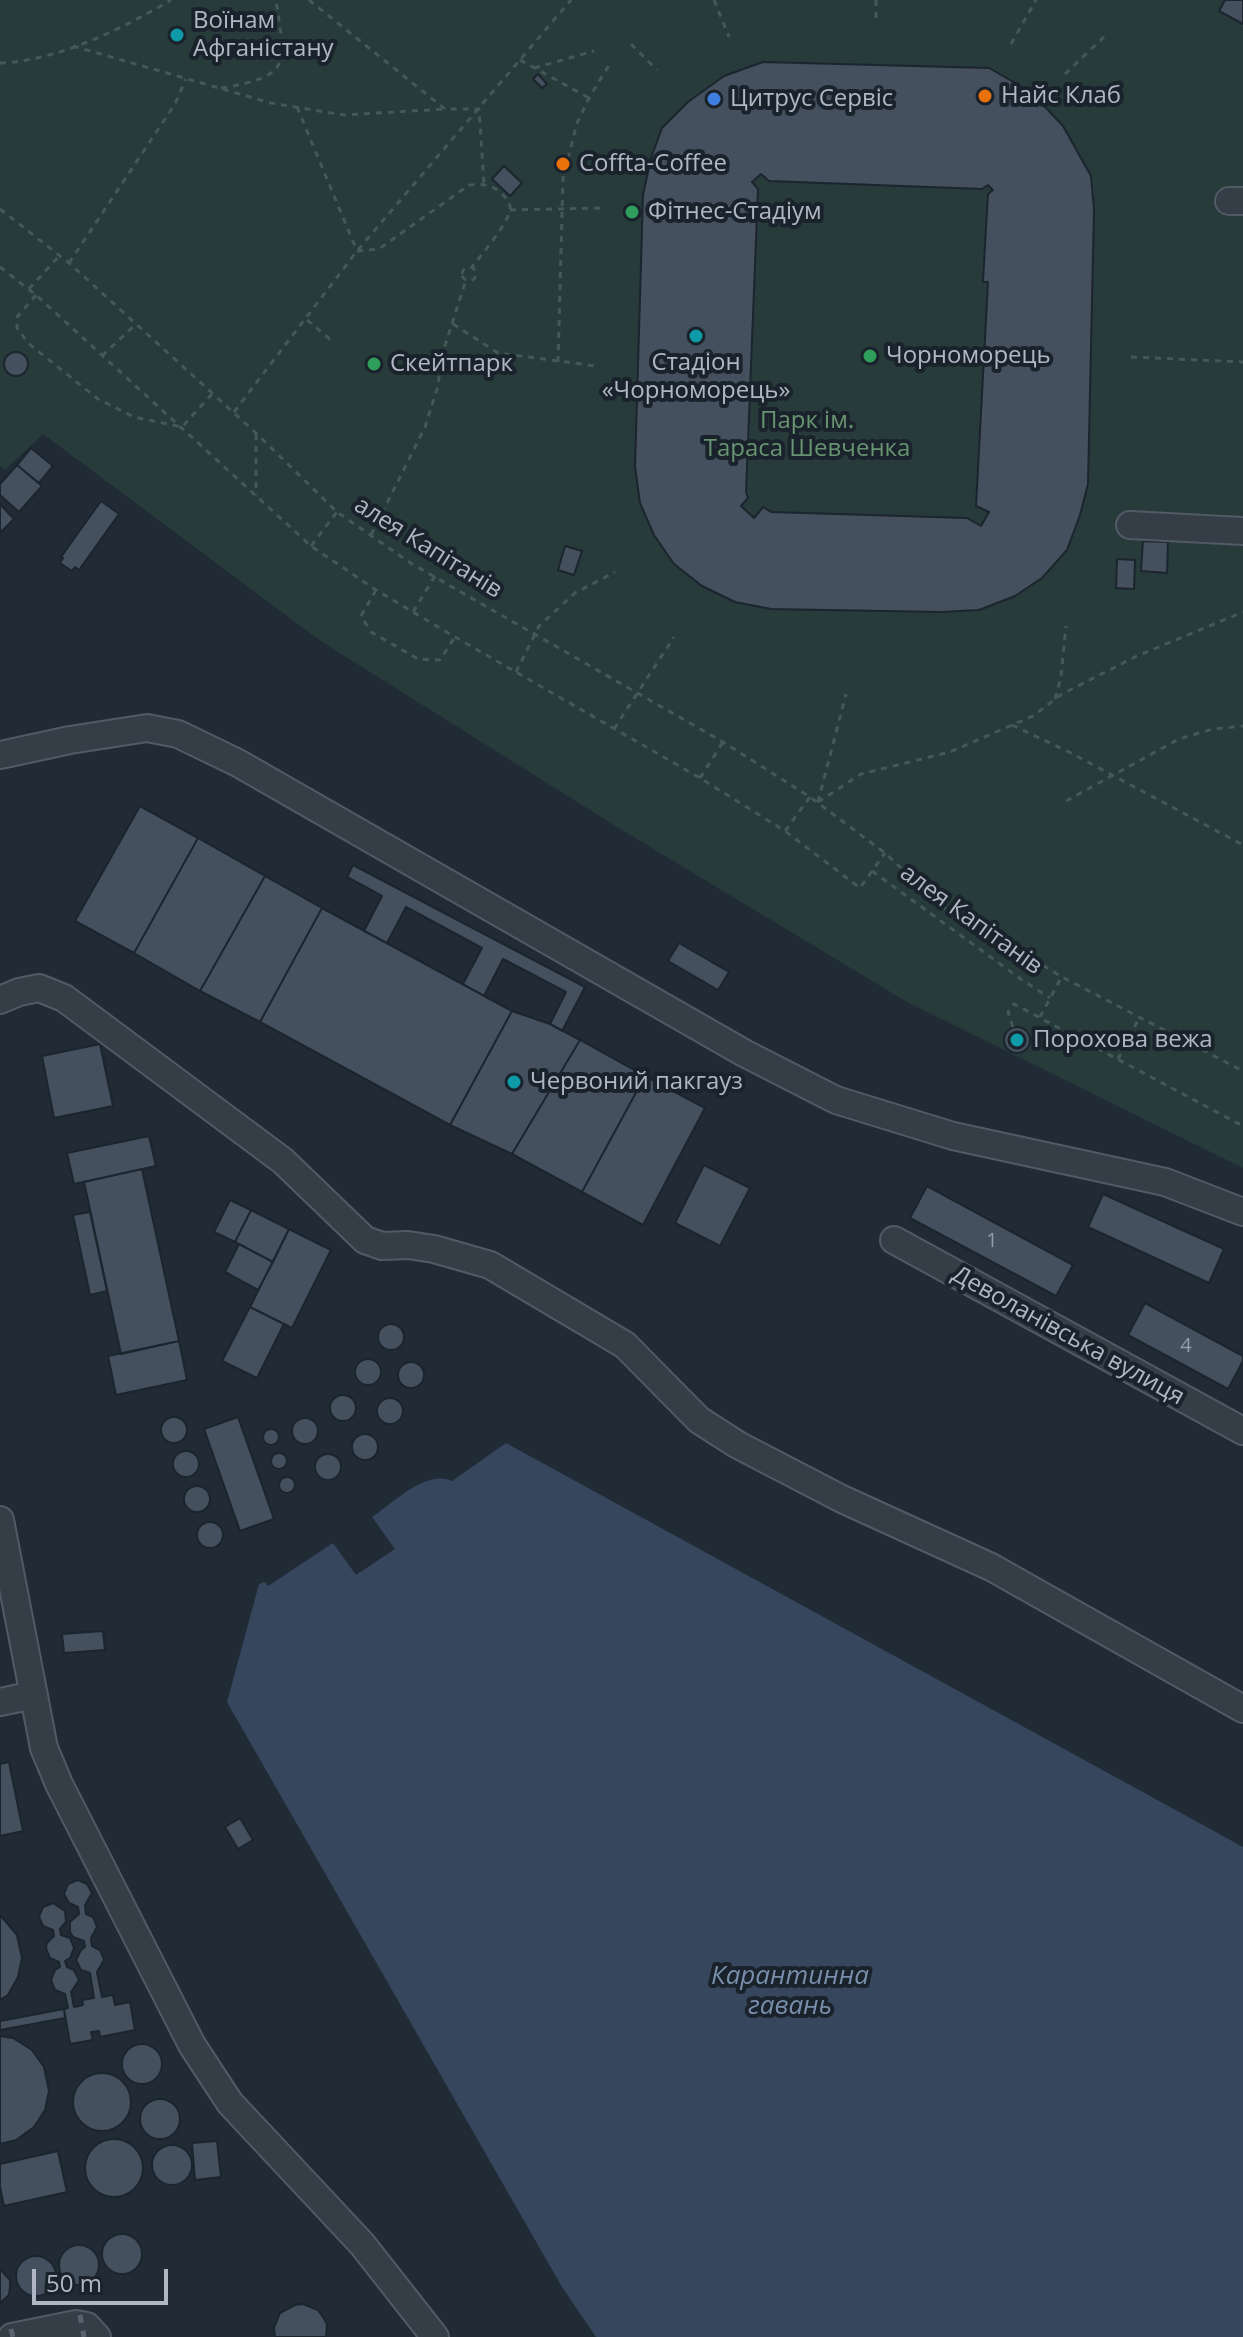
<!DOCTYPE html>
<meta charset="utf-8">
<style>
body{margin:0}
#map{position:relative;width:1243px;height:2337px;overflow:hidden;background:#212b36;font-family:"Open Sans",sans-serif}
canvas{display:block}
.scale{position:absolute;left:32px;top:2269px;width:136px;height:36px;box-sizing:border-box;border:4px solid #afb7c4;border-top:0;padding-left:10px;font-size:24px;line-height:28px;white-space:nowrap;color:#afb7c4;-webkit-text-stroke:6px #1a222c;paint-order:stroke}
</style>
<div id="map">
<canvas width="1243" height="2337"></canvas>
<div class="scale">50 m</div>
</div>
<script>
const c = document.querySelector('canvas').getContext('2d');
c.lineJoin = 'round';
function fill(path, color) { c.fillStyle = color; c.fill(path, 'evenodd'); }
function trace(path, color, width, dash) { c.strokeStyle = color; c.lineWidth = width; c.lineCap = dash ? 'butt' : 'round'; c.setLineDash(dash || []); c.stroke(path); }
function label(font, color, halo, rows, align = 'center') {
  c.font = font + ' "Open Sans",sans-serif'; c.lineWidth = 8; c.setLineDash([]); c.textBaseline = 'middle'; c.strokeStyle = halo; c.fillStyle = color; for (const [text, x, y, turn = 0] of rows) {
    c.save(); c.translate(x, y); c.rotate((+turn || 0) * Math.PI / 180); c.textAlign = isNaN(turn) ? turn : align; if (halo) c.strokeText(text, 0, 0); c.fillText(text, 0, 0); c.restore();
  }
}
const green = new Path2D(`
 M0,0H1243V1168L907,1002L622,830L322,642L43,434L5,470L0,466Z`);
const water = new Path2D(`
 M506,1443L1243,1847V2337H596L562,2287L227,1702L259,1584L265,1582L268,1586L333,1543L356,1575L395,1549L372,1517C393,1503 426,1469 452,1481Z`);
const building = new Path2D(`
 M1225,0H1243V24L1219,11Z
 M763,62L989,68L1031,92L1063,126L1091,176L1094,210L1088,484L1080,515L1067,550L1042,578L1015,596L979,610L941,612L771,609L735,602L702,586L674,564L654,535L640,503L635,467L643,195L651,158L662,128L688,102L724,76ZM761,174L769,181L982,189L988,185L993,190L988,194L985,245L983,282H988L976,506L989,512L981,526L967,518L771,512L763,507L754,518L741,506L748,498L746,492L758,189L752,182Z
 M538,74L547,84L542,88L533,79Z
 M504,166L522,183L510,196L492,179Z
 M4 364a12 12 0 1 1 24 0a12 12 0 1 1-24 0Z
 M31,448L53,466L39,483L17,465Z
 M17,465L42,486L19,512L0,495V484Z
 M101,501L119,514L79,570L75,567L72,571L60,563L63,558L61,557Z
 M0,504L14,519L0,533Z
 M1143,541L1168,542L1167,573L1141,571Z
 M565,546L582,551L574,575L558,570Z
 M1117,559L1135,560L1134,589L1116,588Z
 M140,806L198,838L134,953L75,921Z
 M198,838L265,876L200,991L134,953Z
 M353,865L585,987L562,1031L550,1024L566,992L503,959L484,996L463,984L482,948L406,907L387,943L364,931L382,896L347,877Z
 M265,876L322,908L260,1022L200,991Z
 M322,908L512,1011L450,1125L260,1022Z
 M679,943L729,972L718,990L668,961Z
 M512,1011L550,1024L580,1040L512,1154L450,1125Z
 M1004 1040a13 13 0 1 1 26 0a13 13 0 1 1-26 0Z
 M580,1040L645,1076L582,1192L512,1154Z
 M100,1044L113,1106L54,1118L42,1056Z
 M645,1076L705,1108L643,1225L582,1192Z
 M149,1136L156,1166L74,1184L67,1153Z
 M704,1165L750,1188L720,1246L675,1223Z
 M142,1169L179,1341L121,1354L84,1182Z
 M927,1186L1073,1265L1056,1296L910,1218Z
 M1103,1194L1224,1249L1209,1283L1088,1227Z
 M230,1200L251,1210L235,1242L214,1232Z
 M251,1210L289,1229L273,1262L235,1242Z
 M90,1212L107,1291L90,1295L73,1215Z
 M289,1229L331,1250L292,1328L250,1307Z
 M239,1244L273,1262L258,1290L225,1272Z
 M1145,1303L1243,1356V1361L1228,1389L1128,1335Z
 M250,1307L284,1324L257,1378L222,1361Z
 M378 1337a13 13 0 1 1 26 0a13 13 0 1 1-26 0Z
 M179,1341L187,1380L116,1395L108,1356Z
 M355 1372a13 13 0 1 1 26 0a13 13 0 1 1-26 0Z
 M398 1375a13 13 0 1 1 26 0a13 13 0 1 1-26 0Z
 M330 1408a13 13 0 1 1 26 0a13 13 0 1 1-26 0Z
 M377 1411a13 13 0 1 1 26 0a13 13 0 1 1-26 0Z
 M161 1430a13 13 0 1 1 26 0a13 13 0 1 1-26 0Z
 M238,1417L274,1519L240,1531L204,1429Z
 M292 1431a13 13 0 1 1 26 0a13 13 0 1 1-26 0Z
 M263 1437a8 8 0 1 1 16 0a8 8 0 1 1-16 0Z
 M352 1447a13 13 0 1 1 26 0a13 13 0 1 1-26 0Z
 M173 1464a13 13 0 1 1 26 0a13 13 0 1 1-26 0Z
 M271 1461a8 8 0 1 1 16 0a8 8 0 1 1-16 0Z
 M315 1467a13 13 0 1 1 26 0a13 13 0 1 1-26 0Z
 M279 1485a8 8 0 1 1 16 0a8 8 0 1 1-16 0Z
 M184 1499a13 13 0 1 1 26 0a13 13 0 1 1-26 0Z
 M197 1535a13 13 0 1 1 26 0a13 13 0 1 1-26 0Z
 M103,1631L105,1650L64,1653L62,1634Z
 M9,1762L23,1831L0,1836V1764Z
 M240,1818L253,1840L238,1849L225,1827Z
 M78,1880L87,1884L92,1893L85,1905L86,1914L93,1917L97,1927L91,1938L92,1946L100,1950L104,1960L97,1972L102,1997L113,1995L115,2005L130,2002L135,2030L100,2037L99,2031L91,2032L93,2040L70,2044L64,2009L68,2008L65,1994L55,1990L51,1980L55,1970L60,1967L59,1962L50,1958L46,1948L47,1943L54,1936L53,1930L43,1926L39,1917L43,1907L53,1903L65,1911L66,1922L60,1929L61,1935L70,1938L74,1948L70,1958L65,1961L67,1967L74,1970L79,1980L71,1992L74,2007L83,2005L82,2000L94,1998L90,1973L81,1970L76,1960L81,1950L85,1947L84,1941L73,1937L70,1932V1922L79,1914L78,1907L69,1903L64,1894L68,1884Z
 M0,1915L17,1935L22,1958L18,1977L8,1995L0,2000Z
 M64,2009L65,2018L0,2030V2021Z
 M0,2036L13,2038L32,2050L44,2067L49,2091L45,2110L34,2127L16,2140L0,2144Z
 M122 2064a20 20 0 1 1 40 0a20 20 0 1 1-40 0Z
 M73 2102a29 29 0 1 1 58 0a29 29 0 1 1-58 0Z
 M140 2119a20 20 0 1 1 40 0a20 20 0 1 1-40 0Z
 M85 2168a29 29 0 1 1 58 0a29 29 0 1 1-58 0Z
 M217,2141L221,2177L195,2180L192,2143Z
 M152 2165a20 20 0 1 1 40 0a20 20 0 1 1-40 0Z
 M58,2151L67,2192L4,2206L0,2187V2164Z
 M102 2254a20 20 0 1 1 40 0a20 20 0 1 1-40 0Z
 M59 2265a20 20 0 1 1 40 0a20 20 0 1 1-40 0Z
 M16 2276a20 20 0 1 1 40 0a20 20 0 1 1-40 0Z
 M0,2269L10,2280V2287L9,2295L0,2303Z
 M303,2304L318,2310L323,2317L327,2324L326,2337H275L274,2328L280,2313L295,2305Z`);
const path = new Path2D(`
 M309,0L445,109H479L484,184
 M714,0L729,37
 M876,0V24
 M631,44L657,70
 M1011,44L1036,0
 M73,46L271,103L344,115L445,109
 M520,60L589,98
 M0,63C57,61 122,29 171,0
 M534,68L594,51
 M1065,74L1107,34
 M221,88C294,76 285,64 276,0
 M297,107L357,251L379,249L469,185C481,184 490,184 500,192C504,196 510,201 510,208C510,222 481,255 472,267
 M0,209L69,263L256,433L337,512L412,564L723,742L810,797L885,853L965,927L1007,943L1062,977L1243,1071
 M510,210L601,208
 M69,263L175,104L186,79
 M0,267L36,295L311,546L376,590L455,637L700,778L785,831L860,888L885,853
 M462 274a7 7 0 1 1 14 0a7 7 0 1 1-14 0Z
 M29,289L59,256
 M36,295L17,317V328L28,343L98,399L134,417L182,427L212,394
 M307,320L332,341
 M453,324L498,353L596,366
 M102,356L136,324
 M1131,357L1243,362
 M558,362L563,178L577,123L589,98L609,65
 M234,412L357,251L571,0
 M256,434V495
 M371,535L425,427L438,386L441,358L466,280
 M311,546L337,512
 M376,590L361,616L371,632L418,659L440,660L455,637
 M413,612L435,576
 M516,672L539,626L575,593L615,572
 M1055,699L1061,677L1066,626
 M1012,725L1069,752L1243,845
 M614,729L674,637
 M700,778L723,742
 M1066,801L1179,739L1213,729L1243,726
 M818,802L861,774L950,752L1033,716L1062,694L1137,656L1243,612
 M818,802L846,694
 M785,831L810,797
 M872,871L1025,982L1050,998
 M1040,1017L1061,978
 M1013,1027L1008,1012L1014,1004L1243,1126
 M1118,1059L1138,1020`);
const minor = new Path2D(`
 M1229,201H1243
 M1130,525L1243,531
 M0,755L70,740L147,728L178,734L238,763L744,1053L836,1100L953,1136L1165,1182L1243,1212
 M0,1000L19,992L39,988L64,998L283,1161L365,1240L382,1246L408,1245L434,1249L490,1265L625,1345L699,1420L738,1445L842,1499L991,1567L1243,1709
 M894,1240L1243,1431
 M0,1520L44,1748L59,1784L192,2045L230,2103L362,2244L435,2337
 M0,1702L34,1695
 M12,2337L76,2324L87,2326L97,2337`);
const rail = new Path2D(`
 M80,2315L84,2337
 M11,2329L13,2337`);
const markers = [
 [177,35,8,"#0f9aa8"],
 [985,96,8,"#e8710a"],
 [714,99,8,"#3f7fe0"],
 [563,164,8,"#e8710a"],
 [632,212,8,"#2e9e5b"],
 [696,336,8,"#0f9aa8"],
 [870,356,8,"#2e9e5b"],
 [374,364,8,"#2e9e5b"],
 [1017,1040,8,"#0f9aa8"],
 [514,1082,8,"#0f9aa8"]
];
const numberNames = [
 ["1",992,1241],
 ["4",1186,1346]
];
const poiNames = [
 ["Воїнам",193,21],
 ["Афганістану",193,49],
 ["Найс Клаб",1001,96],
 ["Цитрус Сервіс",730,99],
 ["Coffta-Coffee",579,164],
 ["Фітнес-Стадіум",648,212],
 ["Чорноморець",886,356],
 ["Стадіон",696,363,"center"],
 ["«Чорноморець»",696,391,"center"],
 ["Скейтпарк",390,364],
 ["Порохова вежа",1033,1040],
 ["Червоний пакгауз",530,1082]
];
const parkNames = [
 ["Парк ім.",807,421],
 ["Тараса Шевченка",807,449]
];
const streetNames = [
 ["алея Капітанів",428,548,32],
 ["алея Капітанів",971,920,36],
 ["Деволанівська вулиця",1068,1336,29]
];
const waterNames = [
 ["Карантинна",790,1977],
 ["гавань",790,2007]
];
fill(green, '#273b3b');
fill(water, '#36465d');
fill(building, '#44505e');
trace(building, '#1c242e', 2);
trace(minor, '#525a65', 30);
trace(path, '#455759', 3, [6, 6]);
trace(minor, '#353d47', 26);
trace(rail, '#596370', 5, [8, 8]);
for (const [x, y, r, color] of markers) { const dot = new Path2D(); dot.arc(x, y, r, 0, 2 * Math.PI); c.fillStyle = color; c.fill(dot); trace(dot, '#1a222c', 3); }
label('20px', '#949daa', null, numberNames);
label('24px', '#afb7c4', '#1a222c', poiNames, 'left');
label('24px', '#689371', '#1a222c', parkNames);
label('24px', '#afb7c4', '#1a222c', streetNames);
label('italic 26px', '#788eaa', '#1a222c', waterNames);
</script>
